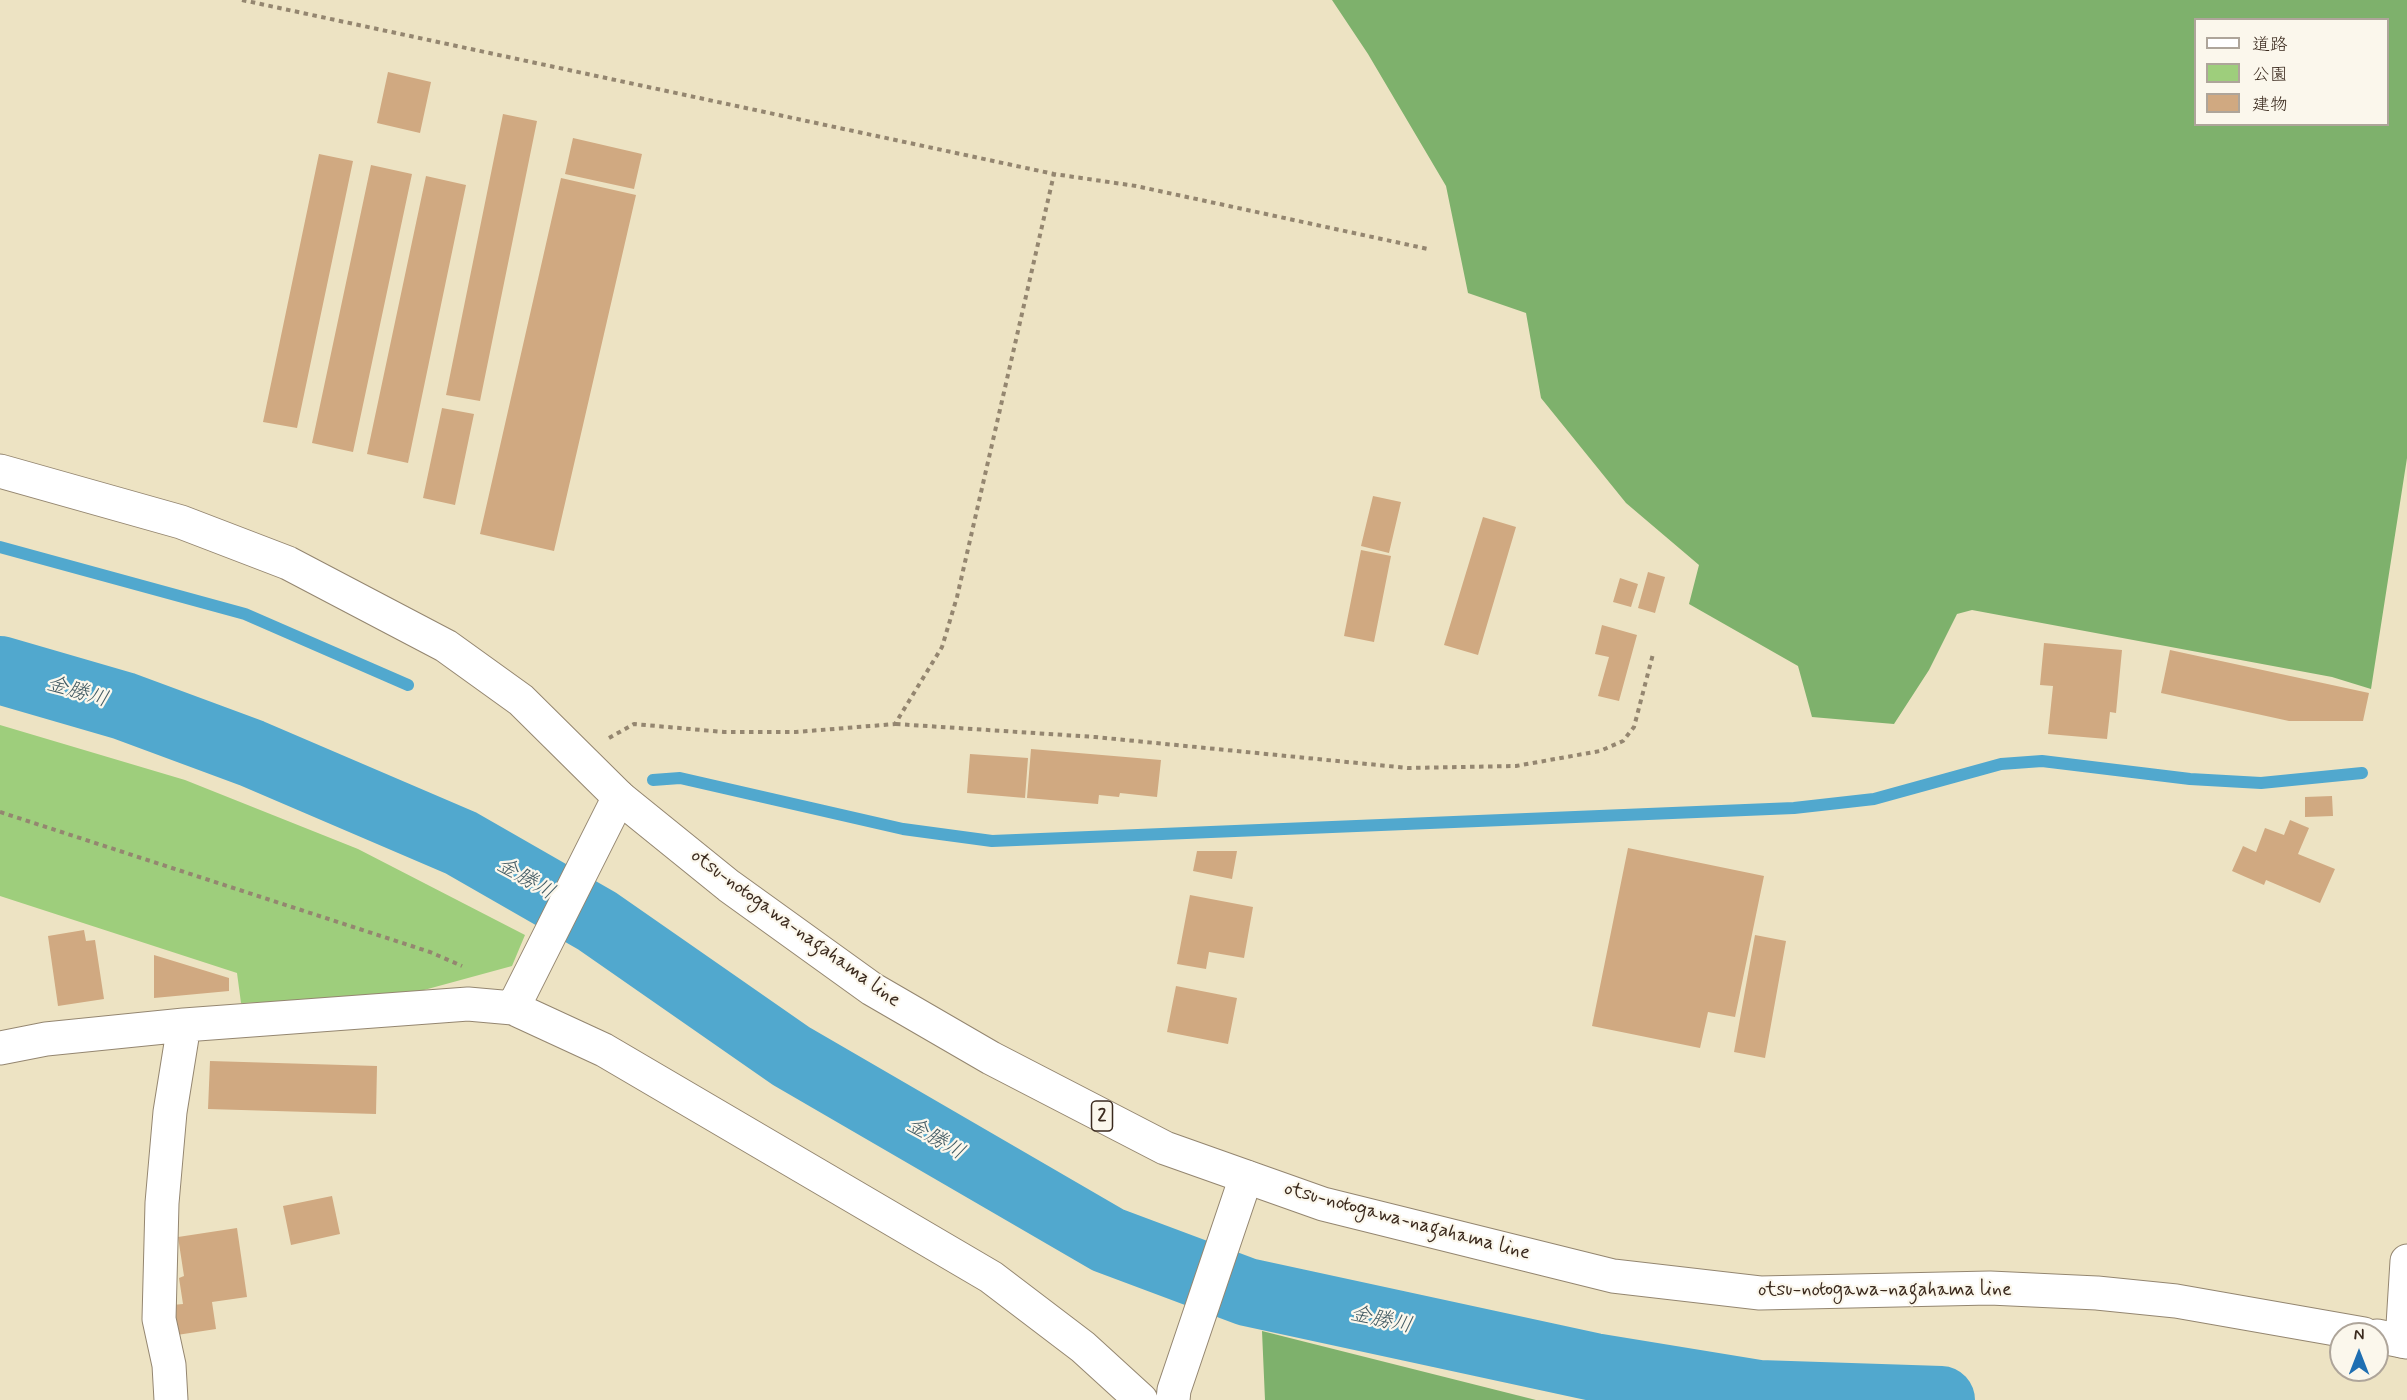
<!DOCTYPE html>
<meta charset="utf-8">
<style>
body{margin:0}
#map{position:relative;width:2407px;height:1400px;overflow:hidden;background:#ede3c3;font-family:Mynerve,"Klee One",sans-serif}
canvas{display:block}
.legend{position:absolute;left:2194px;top:18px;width:195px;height:108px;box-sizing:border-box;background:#fbf7ec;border:2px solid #aea59a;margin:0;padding:8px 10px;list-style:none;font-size:18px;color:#3b2a1e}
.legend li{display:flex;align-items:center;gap:12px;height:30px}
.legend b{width:30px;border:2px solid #aea59a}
.north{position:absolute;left:2329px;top:1322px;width:60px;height:60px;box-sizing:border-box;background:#fbf7ec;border:2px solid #aea59a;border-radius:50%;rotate:0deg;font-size:16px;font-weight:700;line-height:24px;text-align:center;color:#3b2a1e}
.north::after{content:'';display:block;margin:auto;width:21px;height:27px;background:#1f6fb2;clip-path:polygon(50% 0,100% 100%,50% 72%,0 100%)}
</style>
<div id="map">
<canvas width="2407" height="1400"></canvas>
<ul class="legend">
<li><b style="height:8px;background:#fff"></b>道路</li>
<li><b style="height:16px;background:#9ece7c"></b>公園</li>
<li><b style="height:16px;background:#d0a981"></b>建物</li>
</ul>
<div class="north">N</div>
</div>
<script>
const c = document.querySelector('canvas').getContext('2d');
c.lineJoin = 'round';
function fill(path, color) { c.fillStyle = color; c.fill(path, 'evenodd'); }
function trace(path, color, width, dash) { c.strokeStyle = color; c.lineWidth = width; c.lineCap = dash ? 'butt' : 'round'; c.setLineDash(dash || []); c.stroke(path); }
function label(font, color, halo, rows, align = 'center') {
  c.font = font + ' Mynerve,"Klee One",sans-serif'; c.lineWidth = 4.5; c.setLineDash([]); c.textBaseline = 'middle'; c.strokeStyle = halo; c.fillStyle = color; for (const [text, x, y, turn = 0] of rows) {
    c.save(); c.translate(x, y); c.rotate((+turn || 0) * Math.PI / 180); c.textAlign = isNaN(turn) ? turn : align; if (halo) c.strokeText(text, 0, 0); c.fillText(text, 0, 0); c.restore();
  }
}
const green = new Path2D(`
 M0,725L185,780L358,849L525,935L512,966L391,999L241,1003L237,973L0,896Z`);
const forest = new Path2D(`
 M1332,0H2407V458L2371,689L2332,677L1972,610L1957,614L1929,670L1894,724L1812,717L1798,666L1689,604L1699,565L1626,503L1541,398L1526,313L1468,293L1446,186L1368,54ZM2196,20H2388V124H2196Z
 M1262,1331L1536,1400H1265Z`);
const stream = new Path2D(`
 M0,547L245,614L408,685
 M653,780L680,778L903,829L992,841L1794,808L1874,799L2001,764L2042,761L2190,779L2261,783L2362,773`);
const river = new Path2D(`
 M0,670L124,706L251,753L461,843L597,921L791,1056L1108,1240L1247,1292L1594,1367L1759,1394L1941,1400`);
const building = new Path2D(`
 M388,72L431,82L420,133L377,123Z
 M503,114L537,121L480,401L446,395Z
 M573,138L642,154L634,189L565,174Z
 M319,154L353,161L297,428L263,422Z
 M371,165L412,174L353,452L312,443Z
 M426,176L466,185L408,463L367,454Z
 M561,178L636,195L554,551L480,534Z
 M442,408L474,414L455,505L423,498Z
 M1373,496L1401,502L1389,553L1361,546Z
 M1483,517L1516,527L1478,655L1444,645Z
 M1361,550L1391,556L1374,642L1344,636Z
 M1648,572L1665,577L1655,613L1638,608Z
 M1620,578L1638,584L1631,607L1613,602Z
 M1602,625L1637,635L1619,701L1598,696L1609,657L1595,654Z
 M2044,643L2122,650L2116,713L2110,712L2107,739L2048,734L2053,686L2040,685Z
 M2170,650L2369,693L2363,721H2289L2161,693Z
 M1031,749L1161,760L1157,797L1120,793L1119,797L1099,795L1098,804L1027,798Z
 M970,754L1028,758L1025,798L967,793Z
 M2332,796L2333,816L2305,817V797Z
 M2290,820L2309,828L2298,854L2335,869L2320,903L2266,880L2264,885L2232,871L2243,846L2256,852L2265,828L2284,835Z
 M1628,848L1764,876L1735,1017L1708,1012L1700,1048L1592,1026Z
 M1197,851H1237L1232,879L1193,871Z
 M1190,895L1253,907L1244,958L1209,952L1206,969L1177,964Z
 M84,930L86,941L95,940L104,999L58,1006L48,936Z
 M1755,935L1786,941L1765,1058L1734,1052Z
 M154,955L229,978V991L154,998Z
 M1176,986L1237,998L1228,1044L1167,1032Z
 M210,1061L377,1066L376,1114L208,1109Z
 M332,1196L340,1234L291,1245L283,1206Z
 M237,1228L247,1297L212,1302L216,1329L177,1335L172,1305L183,1304L179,1278L184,1276L178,1237Z`);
const path = new Path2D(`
 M242,0L1054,174L1136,186L1428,249
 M896,724L1095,737L1408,768L1516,766L1600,751L1623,741L1634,727L1653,654
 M609,738L634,724L724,732H796L895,724L942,647L957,597L1054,174
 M0,812L430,952L462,966`);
const minor = new Path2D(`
 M513,1008L604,1050L991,1277L1083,1347L1141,1400
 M0,1048L46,1039L184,1025L468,1004L513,1008L619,797
 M2402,1341L2407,1261
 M171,1400L169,1365L159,1319L162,1203L170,1112L184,1025
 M1173,1400L1174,1390L1246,1177`);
const major = new Path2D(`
 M0,471L181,522L288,563L446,646L521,700L619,797L729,886L872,989L991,1058L1165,1148L1323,1204L1613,1276L1760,1293L1990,1288L2097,1293L2176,1301L2364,1334
 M2377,1336L2407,1342`);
const shields = [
 [1102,1116,21]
];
const shieldNames = [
 ["2",1102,1116]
];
const streetNames = [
 ["otsu-notogawa-nagahama line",795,929,36],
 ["otsu-notogawa-nagahama line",1407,1222,15],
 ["otsu-notogawa-nagahama line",1885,1291]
];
const waterNames = [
 ["金勝川",77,693,16],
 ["金勝川",525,880,30],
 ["金勝川",935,1140,30],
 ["金勝川",1381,1321,12]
];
fill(green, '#9ece7c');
fill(forest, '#7eb16c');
trace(stream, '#51a8ce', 12);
trace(river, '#51a8ce', 68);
fill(building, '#d0a981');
trace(minor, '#948670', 35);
trace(major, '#948670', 35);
trace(path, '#948670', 4, [4.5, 4.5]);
trace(minor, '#fff', 33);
trace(major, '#fff', 33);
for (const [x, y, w] of shields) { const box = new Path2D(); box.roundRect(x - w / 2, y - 15, w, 30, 4.5); c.fillStyle = '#fbf7ec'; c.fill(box); trace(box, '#3b2a1e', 1.5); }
label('bold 18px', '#3b2a1e', null, shieldNames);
label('20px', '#3b2a1e', '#fbf7ec', streetNames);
label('italic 21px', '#445c64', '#fbf7ec', waterNames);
</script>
